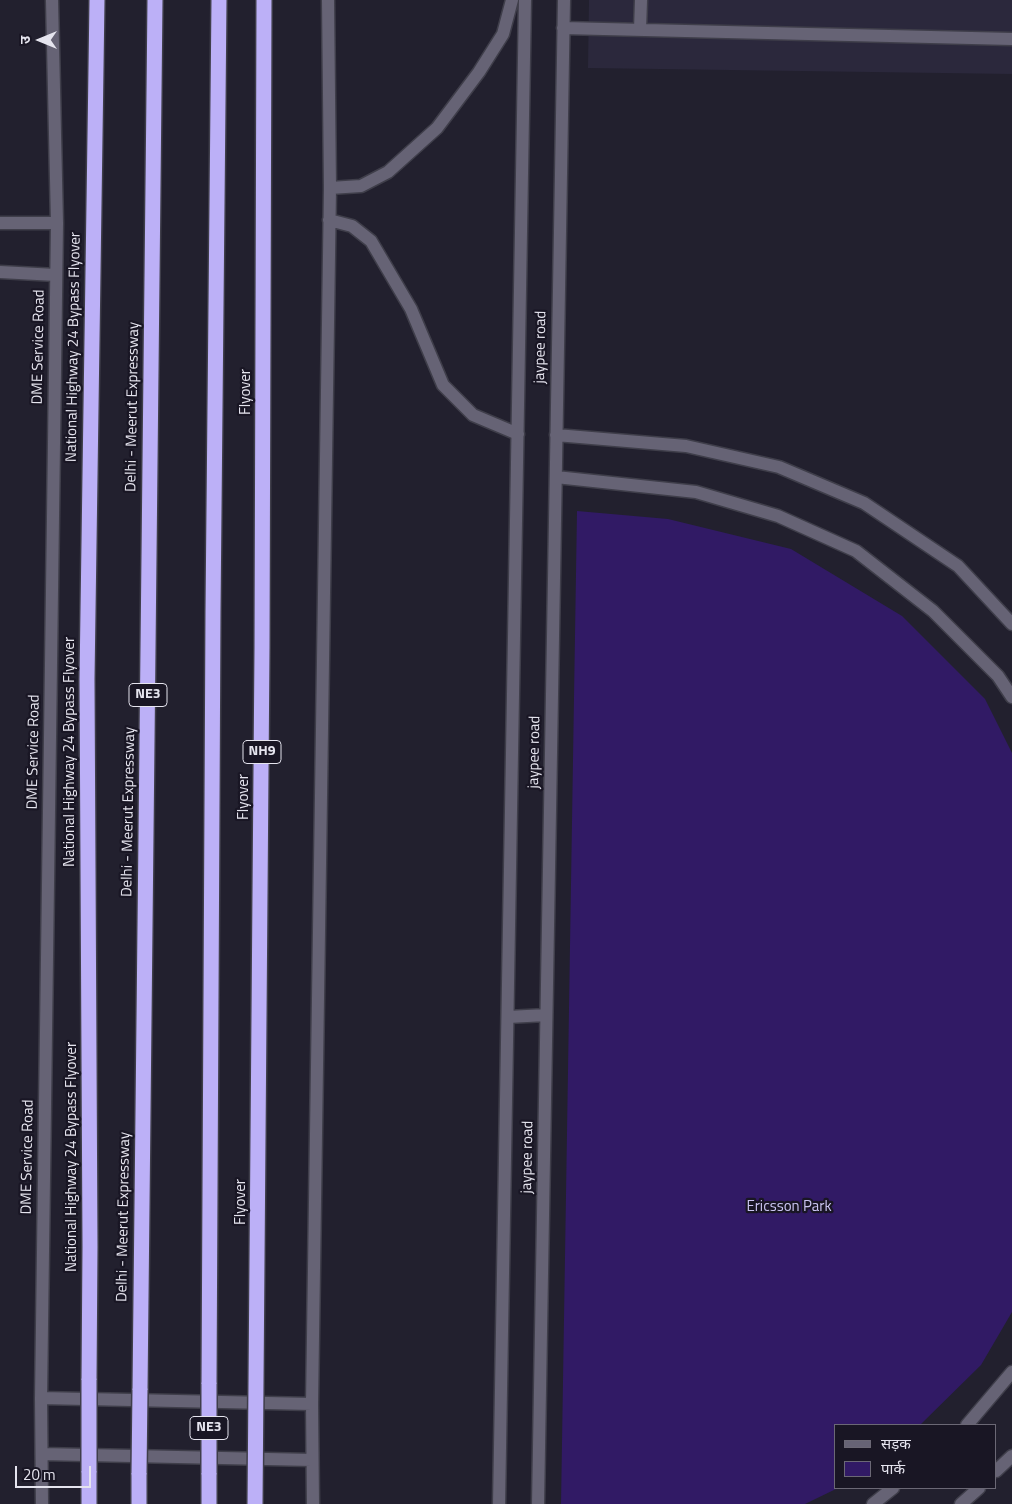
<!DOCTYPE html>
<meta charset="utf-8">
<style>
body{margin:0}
#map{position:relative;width:1012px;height:1504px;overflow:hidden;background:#22202e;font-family:"Titillium Web","Noto Sans Devanagari",sans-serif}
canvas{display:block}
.legend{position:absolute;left:834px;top:1424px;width:162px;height:65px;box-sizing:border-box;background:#191624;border:1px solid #6b6875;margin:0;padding:6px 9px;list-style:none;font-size:15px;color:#e5e4ee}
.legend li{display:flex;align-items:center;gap:10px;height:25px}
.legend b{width:25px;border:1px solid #6b6875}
.north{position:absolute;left:15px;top:15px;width:50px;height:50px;-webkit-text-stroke:4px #191624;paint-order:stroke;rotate:270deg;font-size:14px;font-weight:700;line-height:20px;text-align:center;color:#e5e4ee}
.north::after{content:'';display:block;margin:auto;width:18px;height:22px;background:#e5e4ee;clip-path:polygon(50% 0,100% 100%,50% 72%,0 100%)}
.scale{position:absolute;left:15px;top:1466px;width:76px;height:22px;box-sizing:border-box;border:2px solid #e5e4ee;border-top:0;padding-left:6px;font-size:15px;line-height:18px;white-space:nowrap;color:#e5e4ee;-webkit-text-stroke:4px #191624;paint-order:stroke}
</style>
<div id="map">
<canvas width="1012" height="1504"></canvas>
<ul class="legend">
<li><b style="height:6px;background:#666375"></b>सड़क</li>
<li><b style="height:14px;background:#311a65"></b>पार्क</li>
</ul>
<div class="north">उ</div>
<div class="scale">20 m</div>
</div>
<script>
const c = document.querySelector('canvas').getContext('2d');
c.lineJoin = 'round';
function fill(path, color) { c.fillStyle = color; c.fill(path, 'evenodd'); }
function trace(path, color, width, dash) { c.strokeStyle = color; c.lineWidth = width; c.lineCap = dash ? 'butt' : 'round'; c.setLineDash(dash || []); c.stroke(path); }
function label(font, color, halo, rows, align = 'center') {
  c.font = font + ' "Titillium Web",sans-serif'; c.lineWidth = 4.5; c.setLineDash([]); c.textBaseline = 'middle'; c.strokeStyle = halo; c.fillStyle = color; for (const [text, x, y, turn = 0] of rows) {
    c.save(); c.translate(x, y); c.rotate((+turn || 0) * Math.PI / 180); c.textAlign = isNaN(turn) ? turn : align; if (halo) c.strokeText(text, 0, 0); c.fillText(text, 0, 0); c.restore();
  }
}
const built = new Path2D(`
 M589,0H1012V74L588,68Z`);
const green = new Path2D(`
 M577,511L668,519L791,549L902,616L985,699L1012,753V1312L981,1365L920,1425H836V1488H838L805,1504H561Z`);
const minor = new Path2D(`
 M563,28L1012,39
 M640,30L641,0
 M330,188L361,186L388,172L437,128L479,72L503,34L512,0
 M329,220L352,226L371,241L411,309L443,385L473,415L518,434
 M0,223H57
 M0,272L56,275
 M556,435L686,446L779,467L864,503L958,566L1012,624
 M556,477L696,492L778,516L856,551L933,611L998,676L1012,697
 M508,1017L546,1015
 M41,1398L312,1404
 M967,1425L1012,1372
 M42,1454L312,1460
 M996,1471L1012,1456
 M42,1504L41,1398L57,223L52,0
 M313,1504L312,1404L330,188L328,0
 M499,1504L525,0
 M538,1504L564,0
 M873,1504L893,1488
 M961,1504L979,1488`);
const highway = new Path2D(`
 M89,1380L90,1247L87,679L97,0
 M209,1384L213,611L219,0
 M140,1390L155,0
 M89,1504V1471
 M139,1504V1473
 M209,1504V1473`);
const highwayBridge = new Path2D(`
 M89,1380V1471
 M139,1473L140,1390
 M209,1473V1384
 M255,1504L262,649L264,0`);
const shields = [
 [148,695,38],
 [262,752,38],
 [209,1428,38]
];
const shieldNames = [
 ["NE3",148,695],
 ["NH9",262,752],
 ["NE3",209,1428]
];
const streetNames = [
 ["DME Service Road",39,347,-89],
 ["National Highway 24 Bypass Flyover",74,347,-89],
 ["jaypee road",541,347,-89],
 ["Flyover",246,392,-90],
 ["Delhi - Meerut Expressway",133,407,-89],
 ["DME Service Road",34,752,-89],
 ["National Highway 24 Bypass Flyover",70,752,-90],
 ["jaypee road",535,752,-89],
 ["Flyover",244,797,-90],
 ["Delhi - Meerut Expressway",129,812,-89],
 ["DME Service Road",28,1157,-89],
 ["National Highway 24 Bypass Flyover",72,1157,-90],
 ["jaypee road",528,1157,-89],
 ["Flyover",241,1202,-90],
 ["Delhi - Meerut Expressway",124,1217,-89]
];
const parkNames = [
 ["Ericsson Park",789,1207]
];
fill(built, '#2b283c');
fill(green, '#311a65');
trace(minor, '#3f3e4a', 15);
trace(highway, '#3f3e4a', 18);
trace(minor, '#666375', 12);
trace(highway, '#bcb0f7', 15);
trace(highwayBridge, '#3f3e4a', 18, []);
trace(highwayBridge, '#bcb0f7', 15);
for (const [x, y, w] of shields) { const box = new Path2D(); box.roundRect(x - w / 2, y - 11.5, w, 23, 4); c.fillStyle = '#191624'; c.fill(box); trace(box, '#e5e4ee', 1); }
label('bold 14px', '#e5e4ee', null, shieldNames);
label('15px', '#e5e4ee', '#191624', streetNames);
label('15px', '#cbc5f2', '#191624', parkNames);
</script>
